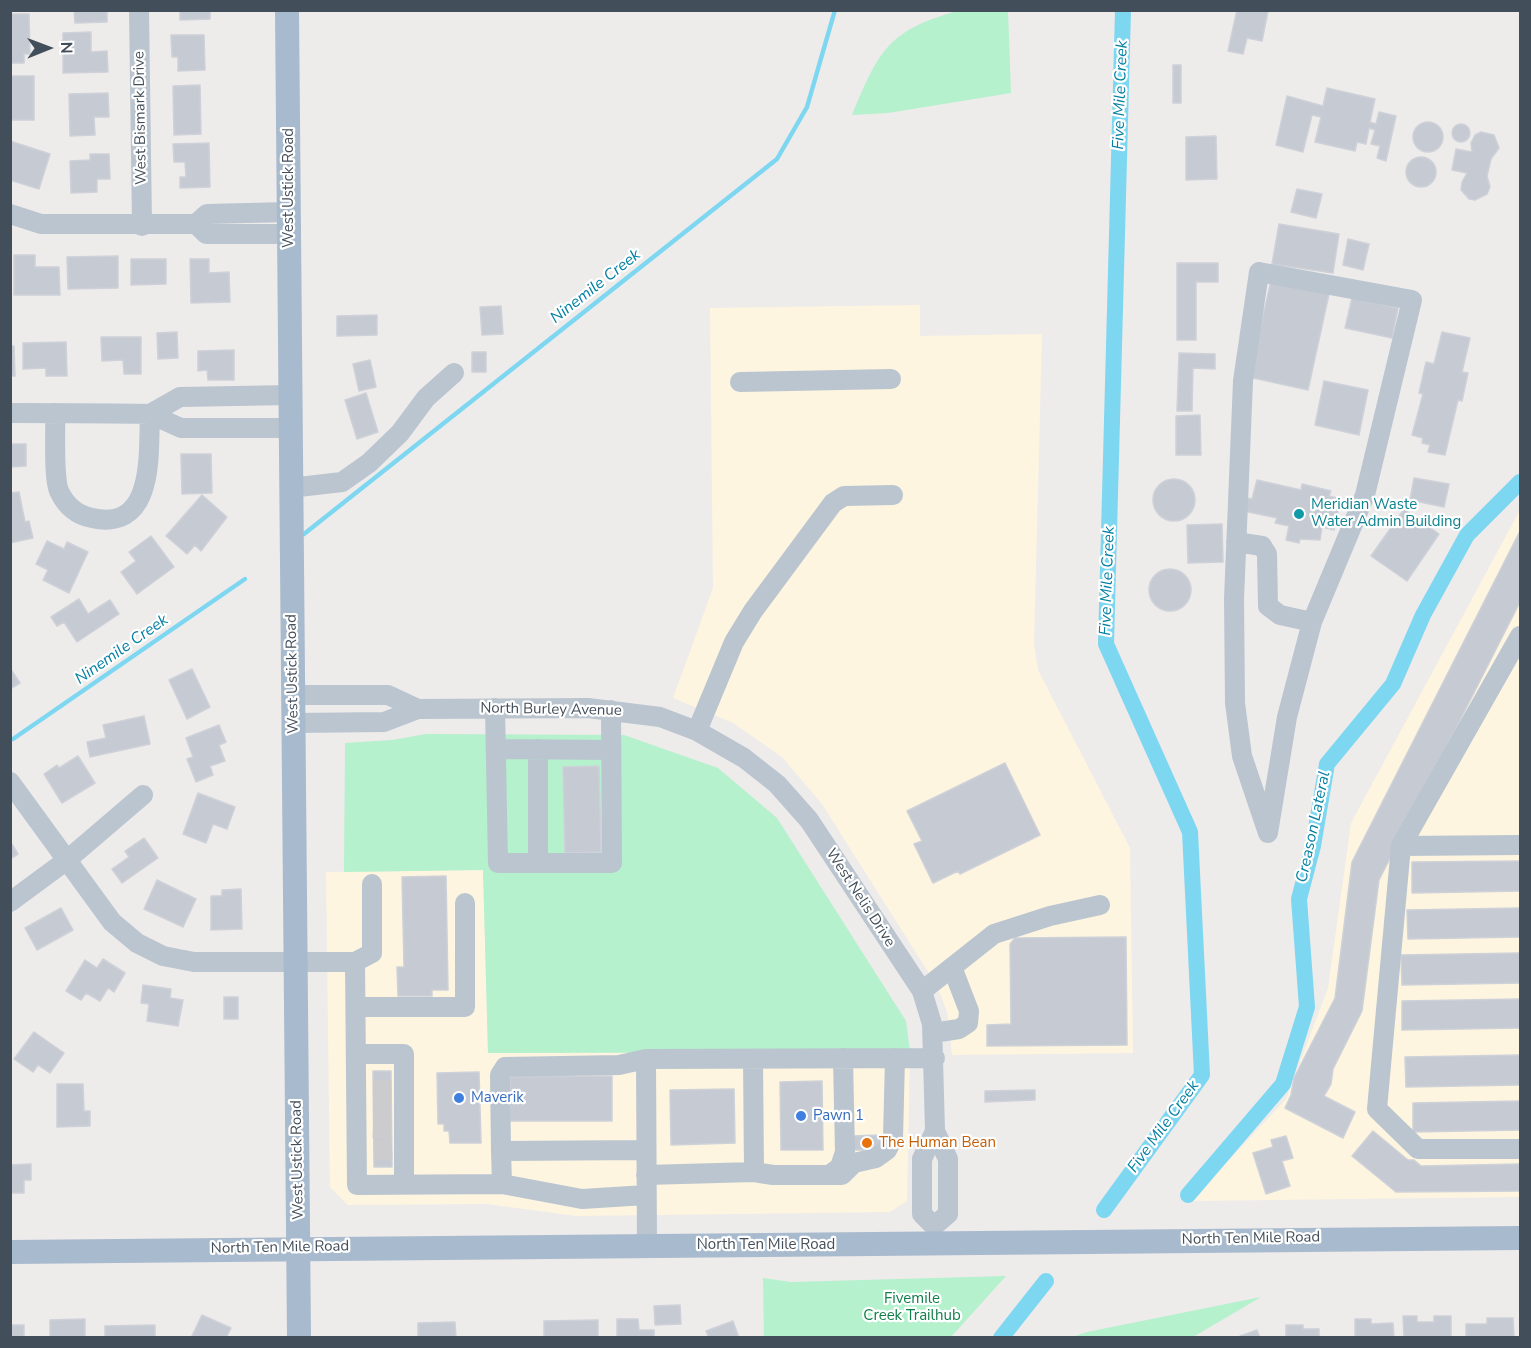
<!DOCTYPE html>
<style>
body{margin:0}
#map{position:relative;width:1531px;height:1348px;overflow:hidden;background:#eeebeb;font-family:"Nunito Sans",sans-serif}
canvas{display:block}
.frame{position:absolute;inset:0;border:12px solid #424e59;pointer-events:none}
.north{position:absolute;left:18px;top:18px;width:60px;height:60px;-webkit-text-stroke:4px #fff;paint-order:stroke;rotate:89deg;font-size:16px;font-weight:700;line-height:24px;text-align:center;color:#424e59}
.north::after{content:'';display:block;margin:auto;width:21px;height:27px;background:#424e59;clip-path:polygon(50% 0,100% 100%,50% 72%,0 100%)}
</style>
<div id="map">
<canvas width="1531" height="1348"></canvas>
<div class="frame"></div>
<div class="north">N</div>
</div>
<script>
const c = document.querySelector('canvas').getContext('2d');
c.lineJoin = 'round';
function fill(path, color) { c.fillStyle = color; c.fill(path, 'evenodd'); }
function trace(path, color, width, dash) { c.strokeStyle = color; c.lineWidth = width; c.lineCap = dash ? 'butt' : 'round'; c.setLineDash(dash || []); c.stroke(path); }
function label(font, color, halo, rows, align = 'center') {
  c.font = font + ' "Nunito Sans",sans-serif'; c.lineWidth = 4.5; c.setLineDash([]); c.textBaseline = 'middle'; c.strokeStyle = halo; c.fillStyle = color; for (const [text, x, y, turn = 0] of rows) {
    c.save(); c.translate(x, y); c.rotate((+turn || 0) * Math.PI / 180); c.textAlign = isNaN(turn) ? turn : align; if (halo) c.strokeText(text, 0, 0); c.fillText(text, 0, 0); c.restore();
  }
}
const commercial = new Path2D(`
 M920,305V336L1042,334L1034,644L1038,670L1130,848L1133,1053L952,1055L947,1012L937,986L822,804L782,757L733,723L673,698L713,588L710,308Z
 M1520,510V1197L1191,1201L1286,1099L1328,988L1351,823Z
 M483,870L488,1053L910,1052L907,1201L890,1212L576,1216L487,1204L348,1205L330,1187L326,872Z`);
const green = new Path2D(`
 M957,11H1008L1011,93L888,113L852,115C879,51 887,31 957,11Z
 M426,734L624,735L718,768L777,818L906,1021L910,1052L488,1053L483,870L344,872L345,743L392,740Z
 M1006,1276L951,1337H764L763,1278L791,1282Z
 M1261,1297L1193,1337H1072L1087,1332Z`);
const stream = new Path2D(`
 M304,534L777,159L807,107L835,10
 M13,739L245,579`);
const canal = new Path2D(`
 M1188,1195L1283,1084L1307,1007L1299,899L1313,846L1327,764L1393,684L1423,615L1467,535L1520,482
 M1104,1210L1202,1075L1190,832L1106,644L1123,10
 M1001,1338L1046,1281`);
const building = new Path2D(`
 M74,10H107V22L75,23Z
 M180,10H210V19L180,20Z
 M1237,10L1268,11L1262,41L1247,38L1243,54L1228,51Z
 M10,14H29L30,54H24V63H10Z
 M91,32V52L107,51L108,72L63,73V33Z
 M171,35H204L205,70L178,71V57H172Z
 M1173,65H1181V103H1173Z
 M10,76H34V120H10Z
 M200,85L201,134L174,135L173,86Z
 M1327,88L1375,99L1370,122L1376,124L1379,112L1396,116L1386,161L1377,158L1380,146L1371,144L1375,130L1369,128L1366,144L1357,142L1355,151L1315,142L1321,117L1312,115L1303,152L1276,145L1287,96L1323,106Z
 M108,93L109,117H94L95,135L70,136L69,94Z
 M1413 137a15 15 0 1 1 30 0a15 15 0 1 1-30 0Z
 M1452 133a9 9 0 1 1 18 0a9 9 0 1 1-18 0Z
 M1481,132L1494,135L1499,148L1491,159L1487,176L1490,187L1487,194L1475,200L1469,199L1461,190L1462,182L1467,173L1452,170L1456,149L1472,152L1471,143L1475,135Z
 M1216,136L1217,179L1186,180V137Z
 M10,141L50,154L39,189L10,180Z
 M209,143L210,187L180,188V177H186L185,162H174L173,144Z
 M90,154H109L110,179H97V192L71,193L70,161L90,160Z
 M1406 172a15 15 0 1 1 30 0a15 15 0 1 1-30 0Z
 M1297,189L1322,194L1316,218L1291,212Z
 M1279,224L1339,234L1333,273L1272,264Z
 M1348,239L1369,244L1363,270L1343,265Z
 M14,255H35V267H59L60,295H14Z
 M118,256V288L68,289L67,257Z
 M131,259H166V284L131,285Z
 M190,259H209V273L229,272L230,302L191,303Z
 M1177,263H1218V282H1196V340H1177Z
 M1271,281L1329,294L1308,390L1249,377Z
 M1352,298L1398,308L1392,338L1345,328Z
 M501,306L503,334L482,335L480,307Z
 M377,315V335L337,336V316Z
 M177,332L178,358L158,359L157,333Z
 M1442,332L1470,338L1462,372L1468,373L1462,401L1458,400L1445,455L1428,452L1430,445L1422,443L1423,438L1412,435L1423,394L1419,393L1426,362L1434,364Z
 M101,337H141V374H124L123,360L102,361Z
 M66,342L67,376H46V368L23,369V343Z
 M10,346H14L15,376H10Z
 M234,350V380H208L207,370L198,371V351Z
 M472,352H486V372H472Z
 M1179,353L1215,354V369L1193,368L1192,411H1177Z
 M370,360L376,387L359,391L353,364Z
 M1324,381L1368,390L1359,435L1315,425Z
 M366,393L378,432L357,439L345,400Z
 M1200,415L1201,455H1176V416Z
 M10,444H26V466L10,467Z
 M181,454H211L212,493L182,494Z
 M1414,478L1449,484L1444,507L1410,500Z
 M1153 500a21 21 0 1 1 42 0a21 21 0 1 1-42 0Z
 M1257,480L1301,490L1302,484L1331,491L1329,496L1341,499L1334,530L1322,527L1320,540L1300,539L1299,543L1286,540L1289,526L1275,523L1277,518L1244,511L1247,498L1252,499Z
 M19,492L25,522L29,521L33,538L10,543V493Z
 M202,495L227,517L201,551L195,545L187,554L166,536Z
 M1404,509L1439,534L1407,581L1371,556Z
 M1222,524L1223,562L1188,563L1187,525Z
 M1520,531V602L1379,880L1362,1011L1333,1069L1331,1084L1324,1096L1355,1112L1343,1138L1285,1108L1291,1095L1294,1078L1335,998L1352,862Z
 M151,536L174,567L137,594L121,572L136,561L129,552Z
 M47,541L64,549L67,542L88,552L69,593L43,580L48,570L36,564Z
 M1149 590a21 21 0 1 1 42 0a21 21 0 1 1-42 0Z
 M79,599L88,614L110,600L119,614L77,642L64,622L57,626L51,617Z
 M10,668L20,683L10,689Z
 M192,669L210,707L187,719L169,680Z
 M144,716L150,744L90,757L87,742L106,738L103,725Z
 M219,725L226,742L219,745L225,761L210,766L213,775L196,782L187,759L193,757L186,738Z
 M78,756L95,783L62,803L44,774L57,765L59,768Z
 M1005,763L1040,835L960,874L958,871L933,883L914,844L922,841L907,811Z
 M599,766L601,852L565,853L563,767Z
 M198,793L235,807L227,829L213,824L206,843L183,834Z
 M144,838L158,858L122,883L112,869L129,857L125,851Z
 M10,841L18,854L10,859Z
 M1520,861V891L1412,893V862Z
 M446,876L448,990H432V996H398L397,967H404L402,877Z
 M157,880L196,899L183,927L144,909Z
 M241,889L242,929L211,930V896H222V890Z
 M61,908L73,930L37,950L25,928Z
 M1520,908V937L1408,939L1407,910Z
 M1126,937L1127,1045L987,1046V1025L1011,1024L1010,944L1015,938Z
 M1520,953V983L1402,985L1401,955Z
 M103,959L125,973L114,992L108,988L100,1001L86,993L81,1000L66,991L85,960L97,968Z
 M143,985L171,989L170,998L183,1000L178,1026L147,1021L149,1004L141,1003Z
 M224,997H238V1019H224Z
 M1520,999V1028L1402,1030V1001Z
 M34,1032L64,1053L50,1073L38,1065L33,1072L14,1059Z
 M1520,1055V1085L1406,1087L1405,1057Z
 M373,1071H391L392,1167H374Z
 M479,1072L481,1143H450L449,1131H444V1124H438L437,1073Z
 M612,1076V1121H510V1077Z
 M822,1081L823,1150H781L780,1082Z
 M57,1084H83L84,1111H90V1126L57,1127Z
 M734,1089L735,1143L671,1145L670,1090Z
 M1035,1090V1100L985,1102V1091Z
 M1520,1101V1130L1413,1132V1103Z
 M1373,1131L1408,1160H1414L1421,1166L1520,1164V1191L1396,1192L1352,1156Z
 M881,1135V1150H852V1136Z
 M1286,1136L1293,1158L1282,1161L1290,1186L1266,1194L1253,1153L1273,1147L1271,1140Z
 M31,1164V1180H24V1193H10V1165Z
 M680,1305L681,1324L655,1325L654,1306Z
 M202,1315L231,1328L226,1338H191Z
 M1403,1316H1417V1322H1434V1316H1451V1338H1404Z
 M1487,1318H1513L1514,1338H1466V1324H1487Z
 M85,1319V1338H50V1320Z
 M617,1319H638L639,1330H654V1338H617Z
 M1355,1319H1371V1324L1393,1323L1394,1338H1355Z
 M598,1320V1338H544V1321Z
 M733,1321L739,1338H709L706,1331Z
 M455,1322L456,1338H418V1323Z
 M10,1325H24V1338H10Z
 M155,1325V1338H105V1326Z
 M1286,1325H1303V1329H1319V1336L1325,1338H1286Z
 M1257,1330L1260,1338H1241L1240,1336Z`);
const minorTunnel = new Path2D(`
 M373,1090H391
 M373,1110H391
 M373,1128L391,1129
 M374,1150L392,1149`);
const minor = new Path2D(`
 M139,10L142,226
 M289,212L207,214L196,224L206,234H289
 M10,214L41,224H196
 M1259,272L1412,300L1365,495L1312,622L1287,717L1268,833L1242,756L1235,703L1234,599L1243,381Z
 M740,382L891,379
 M290,395L180,397L150,414L181,428H290
 M10,413C57,413 103,413 150,414C148,452 156,532 92,518C76,515 66,506 59,491C53,476 56,431 55,413
 M290,488L342,482L369,463L400,433L426,398L454,373
 M1236,542L1262,546L1267,554L1268,606L1280,615L1312,622
 M1520,636L1401,846L1377,1109L1418,1149H1520
 M293,695H388L418,709L384,722L294,723
 M495,708L498,863H612L611,710
 M418,709L588,708L660,717L697,731L744,758L777,784L809,820L922,991L932,1024L935,1131
 M697,731L734,642L753,611L833,503L844,496L893,495
 M496,749L611,750
 M538,749V863
 M10,782L112,922L137,943L163,956L194,962H355L357,1185L502,1184
 M1401,846L1520,845
 M10,902L67,860L143,795
 M355,962L372,953V884
 M922,991L994,934L1050,916L1100,905
 M356,1007H465V903
 M933,1033L959,1029L968,1023L969,1011L952,967
 M356,1054H404V1184
 M753,1059L754,1172L773,1175H842L854,1163L876,1158L887,1150L893,1138L895,1058
 M935,1131L948,1159V1214L934,1226L922,1214V1159Z
 M646,1150L501,1151L502,1184L582,1199L646,1195
 M501,1151L500,1075L505,1067L619,1065L646,1059
 M832,1173L840,1167L845,1152L843,1058
 M646,1175L754,1172
 M647,1245L646,1059L935,1058`);
const major = new Path2D(`
 M287,10L299,1338
 M10,1252L1520,1238`);
const markers = [
 [1299,514,6,"#0f9aa8"],
 [459,1098,6,"#3f7fe0"],
 [801,1116,6,"#3f7fe0"],
 [867,1143,6,"#e8710a"]
];
const streetNames = [
 ["West Bismark Drive",141,118,-91],
 ["West Ustick Road",289,188,-90],
 ["West Ustick Road",293,674,-91],
 ["North Burley Avenue",551,710,1],
 ["West Nelis Drive",860,898,57],
 ["West Ustick Road",298,1160,-91],
 ["North Ten Mile Road",1251,1239,-1],
 ["North Ten Mile Road",766,1245],
 ["North Ten Mile Road",280,1248,-1]
];
const cultureNames = [
 ["Meridian Waste",1311,505],
 ["Water Admin Building",1311,522]
];
const shopNames = [
 ["Maverik",471,1098],
 ["Pawn 1",813,1116]
];
const foodNames = [
 ["The Human Bean",879,1143]
];
const parkNames = [
 ["Fivemile",912,1299],
 ["Creek Trailhub",912,1316]
];
const waterNames = [
 ["Five Mile Creek",1121,95,-88],
 ["Ninemile Creek",596,287,-38],
 ["Five Mile Creek",1108,581,-88],
 ["Ninemile Creek",122,650,-35],
 ["Creason Lateral",1314,827,-78],
 ["Five Mile Creek",1164,1127,-54]
];
fill(commercial, '#fdf5e0');
fill(green, '#b4f1cc');
trace(stream, '#7ed7f1', 4.5);
trace(canal, '#7ed7f1', 16);
fill(building, '#c6cad2');
trace(building, '#ced1d8', 1.5);
trace(minorTunnel, '#ccccce', 20, [20, 10]);
trace(minor, '#bac5cf', 20);
trace(major, '#a8bacd', 24);
for (const [x, y, r, color] of markers) { const dot = new Path2D(); dot.arc(x, y, r, 0, 2 * Math.PI); c.fillStyle = color; c.fill(dot); trace(dot, '#fff', 2); }
label('15px', '#424e59', '#fff', streetNames);
label('15px', '#0d838f', '#fff', cultureNames, 'left');
label('15px', '#366cbe', '#fff', shopNames, 'left');
label('15px', '#c56008', '#fff', foodNames, 'left');
label('15px', '#107e48', '#fff', parkNames);
label('italic 16px', '#0480a4', '#fff', waterNames);
</script>
